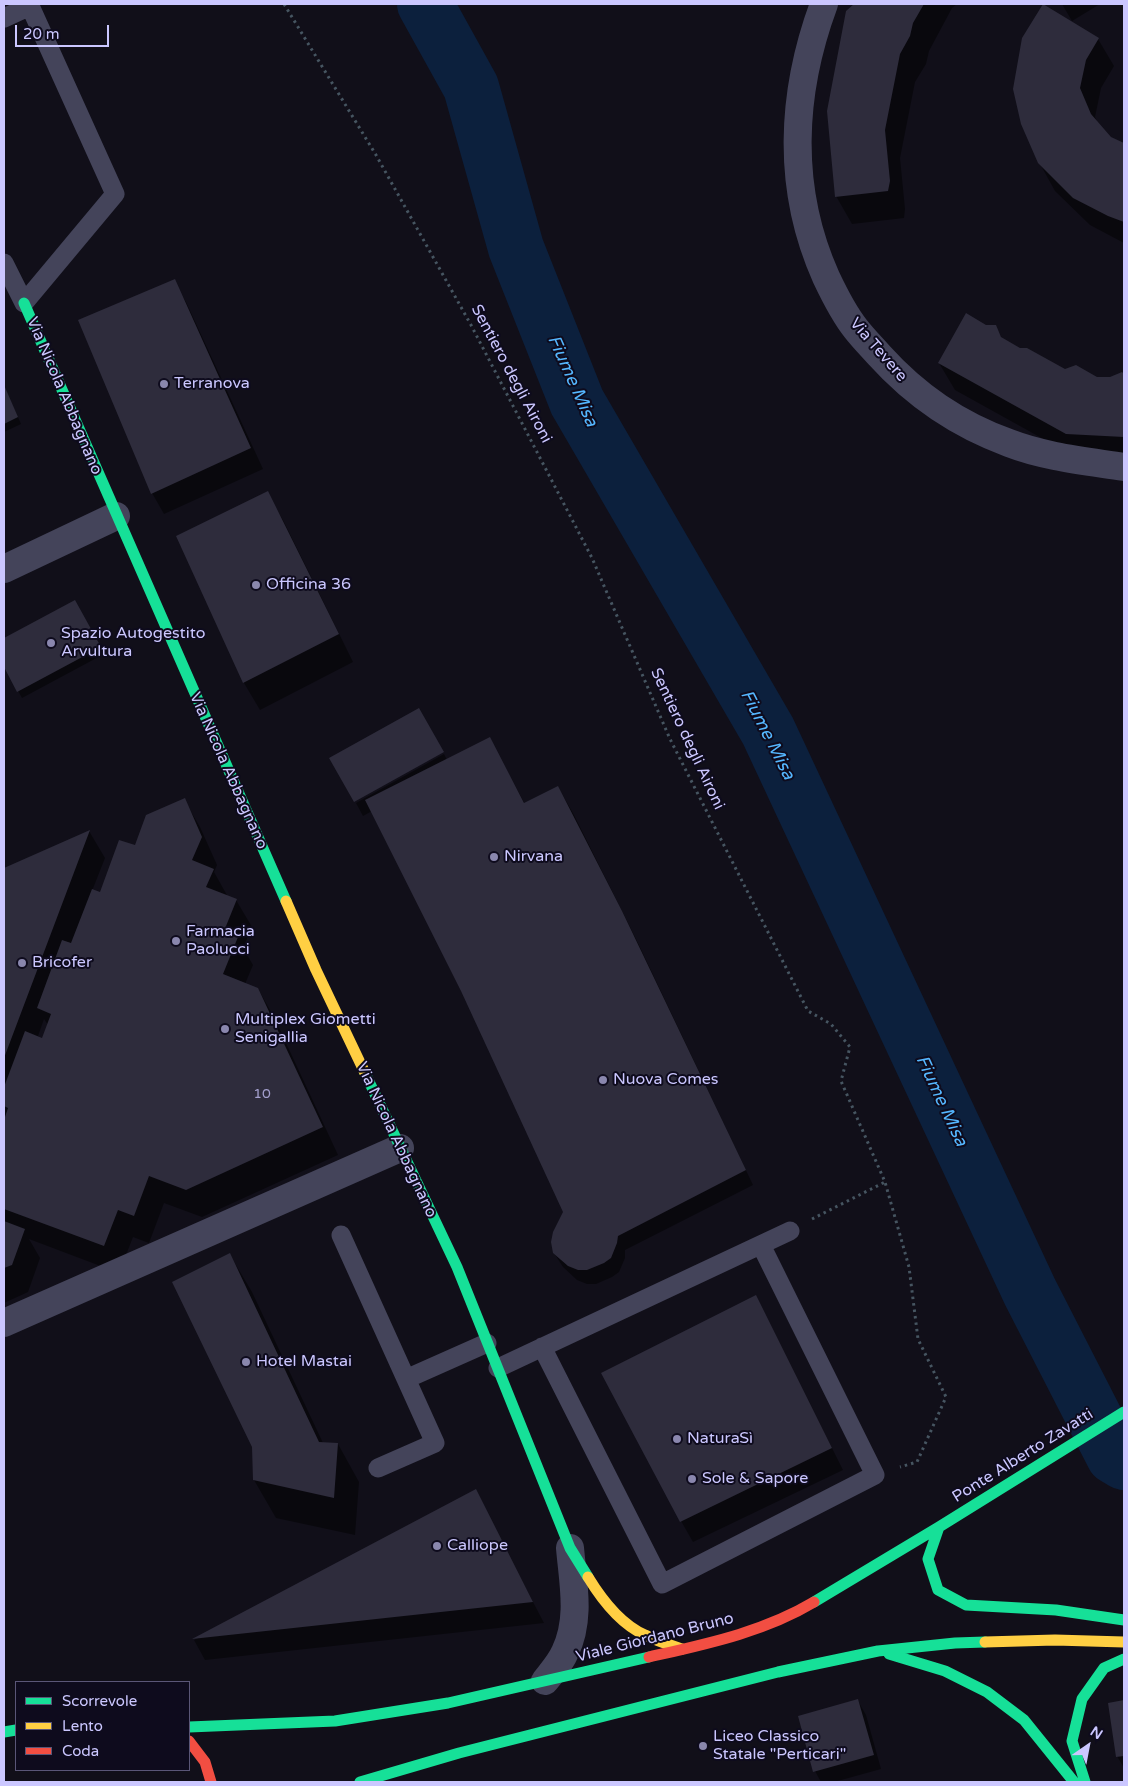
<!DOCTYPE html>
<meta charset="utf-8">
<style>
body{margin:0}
#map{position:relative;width:1128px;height:1786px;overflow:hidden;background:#110f19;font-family:"Varela Round",sans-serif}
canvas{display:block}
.frame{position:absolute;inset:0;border:5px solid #cbc7ff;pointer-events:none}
.legend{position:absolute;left:15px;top:1681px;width:175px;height:90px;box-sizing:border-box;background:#0e0b1d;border:1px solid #5a5677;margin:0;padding:6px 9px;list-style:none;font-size:15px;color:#cbc7ff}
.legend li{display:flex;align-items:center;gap:10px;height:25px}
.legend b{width:25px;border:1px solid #5a5677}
.north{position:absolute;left:1063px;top:1721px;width:50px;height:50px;-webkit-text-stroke:4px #0e0b1d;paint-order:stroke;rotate:33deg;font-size:14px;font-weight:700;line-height:20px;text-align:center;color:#cbc7ff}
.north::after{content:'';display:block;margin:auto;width:18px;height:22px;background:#cbc7ff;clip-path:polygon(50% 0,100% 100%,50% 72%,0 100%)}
.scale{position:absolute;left:15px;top:25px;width:94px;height:22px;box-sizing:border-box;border:2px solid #cbc7ff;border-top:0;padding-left:6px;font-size:15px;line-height:18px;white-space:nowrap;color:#cbc7ff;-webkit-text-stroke:4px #0e0b1d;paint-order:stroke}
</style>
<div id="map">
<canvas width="1128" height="1786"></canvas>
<div class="frame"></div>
<ul class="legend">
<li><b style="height:6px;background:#16e098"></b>Scorrevole</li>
<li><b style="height:6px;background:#ffcf43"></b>Lento</li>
<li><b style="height:6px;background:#f24e42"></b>Coda</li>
</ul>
<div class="north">N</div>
<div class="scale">20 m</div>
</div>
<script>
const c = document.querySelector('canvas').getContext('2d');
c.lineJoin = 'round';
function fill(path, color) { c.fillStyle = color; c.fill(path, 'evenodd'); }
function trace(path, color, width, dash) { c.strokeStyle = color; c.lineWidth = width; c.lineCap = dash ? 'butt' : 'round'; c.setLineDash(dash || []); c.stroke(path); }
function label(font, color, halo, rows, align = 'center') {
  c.font = font + ' "Varela Round",sans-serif'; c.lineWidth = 4; c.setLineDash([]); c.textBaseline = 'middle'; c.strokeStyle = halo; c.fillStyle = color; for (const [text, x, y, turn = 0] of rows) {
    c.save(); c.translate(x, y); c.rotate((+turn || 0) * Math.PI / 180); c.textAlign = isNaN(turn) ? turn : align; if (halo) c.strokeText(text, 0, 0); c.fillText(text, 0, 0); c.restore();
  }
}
const shadow = new Path2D(`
 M855,4H957L952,8L929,51L926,64L915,82L900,158L905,209L904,218L852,224L836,196Z
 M1062,4H1100L1072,21Z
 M1098,39L1114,66L1101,88L1095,117L1098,124L1110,138L1124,145V243L1090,225L1055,191L1039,162L1022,123Z
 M174,281L186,302L263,469L164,514L152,493Z
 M986,326L995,327L1003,340L1065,371L1096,378L1110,379L1122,374L1124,375V463L1083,461L955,390L939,363Z
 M4,386L21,424L4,432Z
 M267,493L283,520L353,662L260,710L244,683L177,536Z
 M75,602L104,654L22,698L4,665V639Z
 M489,738L525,804L558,787L574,815L636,939L753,1185L625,1250V1258L619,1272L612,1277L596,1284H587L577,1280L563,1267L554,1253L565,1212L462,990L372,811L363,816L356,803L444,754L447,760Z
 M184,800L200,827L217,865L214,872L228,897L236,900L252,927L243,948L253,965L245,984L258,989L274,1017L338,1155L202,1217L164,1203L149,1243L133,1237L119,1273L29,1239L40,1258L28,1292L4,1303V870L89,831L105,858L92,891L101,893ZM44,1019L48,1025L43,1040L38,1036Z
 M230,1255L252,1292L323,1443L338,1444L359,1482L355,1535L276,1518L254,1480L253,1447Z
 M767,1318L843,1470L693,1542L681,1521Z
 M475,1491L544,1623L205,1660L194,1640Z
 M858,1701L866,1715L881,1769L834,1782H821L815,1771Z
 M1124,1702V1768L1117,1756L1110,1704Z`);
const river = new Path2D(`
 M425,4L471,87L516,248L577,402L768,731L1030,1292L1114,1456L1124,1462`);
const building = new Path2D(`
 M854,4H924L913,23L910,36L900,54L885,130L890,181L888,191L835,197L827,111L846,11Z
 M1043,4L1099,38L1086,60L1080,88L1091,114L1111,137L1124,143V222L1108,216L1073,198L1038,163L1021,124L1013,89L1022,38Z
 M175,279L251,448L151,494L78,320Z
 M966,313L986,325H996L1001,337L1020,348H1027L1065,369L1076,365L1097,377H1110L1122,372L1124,374V437L1066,434L938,363Z
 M4,385L18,417L4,424Z
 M268,491L339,634L243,683L176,536Z
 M75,600L101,647L17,692L4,667V638Z
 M419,708L444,752L354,802L329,758Z
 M490,737L524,803L558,786L622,911L746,1170L618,1236L617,1243L611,1258L604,1263L587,1270H578L568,1266L553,1253L551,1242L553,1232L563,1212L461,991L365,800Z
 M185,798L202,837L192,860L214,869L206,887L237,899L224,931L238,937L223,974L258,988L323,1127L186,1190L149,1176L134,1216L118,1210L104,1246L4,1209V1120L8,1108L4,1106V1087L25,1031L42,1038L51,1014L37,1008L62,940L71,943L92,889L100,892L119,840L135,845L146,815Z
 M90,830L4,1058V868Z
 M4,1221L25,1229L12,1265L4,1268Z
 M230,1253L319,1442L338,1443L334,1498L253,1480L252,1447L172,1282Z
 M756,1295L832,1448L680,1522L601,1373Z
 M476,1489L533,1602L192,1639Z
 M858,1699L874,1755L813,1772L798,1716Z
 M1124,1700V1756L1116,1757L1108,1703Z`);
const path = new Path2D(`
 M284,4L376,155L471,325L592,558L670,739L808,1011L831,1024L850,1047L841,1081L885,1182L909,1267L918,1339L946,1397L917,1462L900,1467
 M812,1219L885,1182`);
const lane = new Path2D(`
 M4,18L30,6L115,194L24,303L4,263
 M341,1235L435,1443L378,1468
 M542,1347L662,1584L875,1475L761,1245
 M498,1368L790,1231
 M406,1379L487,1343`);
const street = new Path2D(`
 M824,4C791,93 786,188 826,277C834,294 844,314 856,329C863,338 871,346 879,355C916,396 957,424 1009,443C1045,457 1086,461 1124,467
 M4,569L116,516
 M4,1323L400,1148
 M545,1681C552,1672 561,1662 565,1652C581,1619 573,1583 570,1548`);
const fast = new Path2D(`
 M24,303L286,901
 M365,1073L457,1267L570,1548L588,1577
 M939,1527L928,1559L938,1590L966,1605L1056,1610L1124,1620
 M814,1602L939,1527L1124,1412
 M889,1654L945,1671L987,1692L1024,1720L1074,1782
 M189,1727L335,1721L448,1703L649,1657
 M4,1732L16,1730
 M360,1782L459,1753L778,1672L878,1651L955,1643L985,1642
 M1085,1782L1072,1741L1082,1699L1104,1668L1124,1659`);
const slow = new Path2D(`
 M286,901L316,970L365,1073
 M588,1577C602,1600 620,1624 645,1635C657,1641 670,1645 682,1649
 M985,1642L1055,1640L1124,1642`);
const jam = new Path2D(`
 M649,1657C706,1644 764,1632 814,1602
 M189,1741L205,1762L211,1782`);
const markers = [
 [164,384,5,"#8a87ae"],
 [256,585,5,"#8a87ae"],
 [51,643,5,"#8a87ae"],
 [494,857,5,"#8a87ae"],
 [176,941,5,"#8a87ae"],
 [22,963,5,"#8a87ae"],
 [225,1029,5,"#8a87ae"],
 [603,1080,5,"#8a87ae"],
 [246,1362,5,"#8a87ae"],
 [677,1439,5,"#8a87ae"],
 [692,1479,5,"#8a87ae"],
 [437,1546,5,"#8a87ae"],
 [703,1746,5,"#8a87ae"]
];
const numberNames = [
 ["10",262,1094]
];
const streetNames = [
 ["Via Tevere",878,350,49],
 ["Sentiero degli Aironi",511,374,62],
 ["Via Nicola Abbagnano",64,396,67],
 ["Sentiero degli Aironi",687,739,65],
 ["Via Nicola Abbagnano",228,771,66],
 ["Via Nicola Abbagnano",396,1140,65],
 ["Ponte Alberto Zavatti",1023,1456,-32],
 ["Viale Giordano Bruno",655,1638,-14]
];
const poiNames = [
 ["Terranova",174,384],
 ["Officina 36",266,585],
 ["Spazio Autogestito",61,634],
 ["Arvultura",61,652],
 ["Nirvana",504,857],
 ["Farmacia",186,932],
 ["Paolucci",186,950],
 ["Bricofer",32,963],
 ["Multiplex Giometti",235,1020],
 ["Senigallia",235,1038],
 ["Nuova Comes",613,1080],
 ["Hotel Mastai",256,1362],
 ["NaturaSì",687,1439],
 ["Sole & Sapore",702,1479],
 ["Calliope",447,1546],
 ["Liceo Classico",713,1737],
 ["Statale \"Perticari\"",713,1755]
];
const waterNames = [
 ["Fiume Misa",572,381,66],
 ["Fiume Misa",767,735,63],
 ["Fiume Misa",941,1101,65]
];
fill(shadow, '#0007');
trace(river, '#0c203d', 56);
fill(building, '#2e2c3c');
trace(path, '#465561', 3, [2.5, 4]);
trace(lane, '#44445a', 19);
trace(street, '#44445a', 28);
trace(fast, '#16e098', 11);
trace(slow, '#ffcf43', 11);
trace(jam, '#f24e42', 11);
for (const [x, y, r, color] of markers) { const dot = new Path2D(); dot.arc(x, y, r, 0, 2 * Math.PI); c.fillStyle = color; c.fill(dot); trace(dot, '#0e0b1d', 2); }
label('14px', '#a4a0ce', null, numberNames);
label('16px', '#cbc7ff', '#0e0b1d', streetNames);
label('16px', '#cbc7ff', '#0e0b1d', poiNames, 'left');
label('italic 18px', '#55b7ff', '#0e0b1d', waterNames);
</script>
